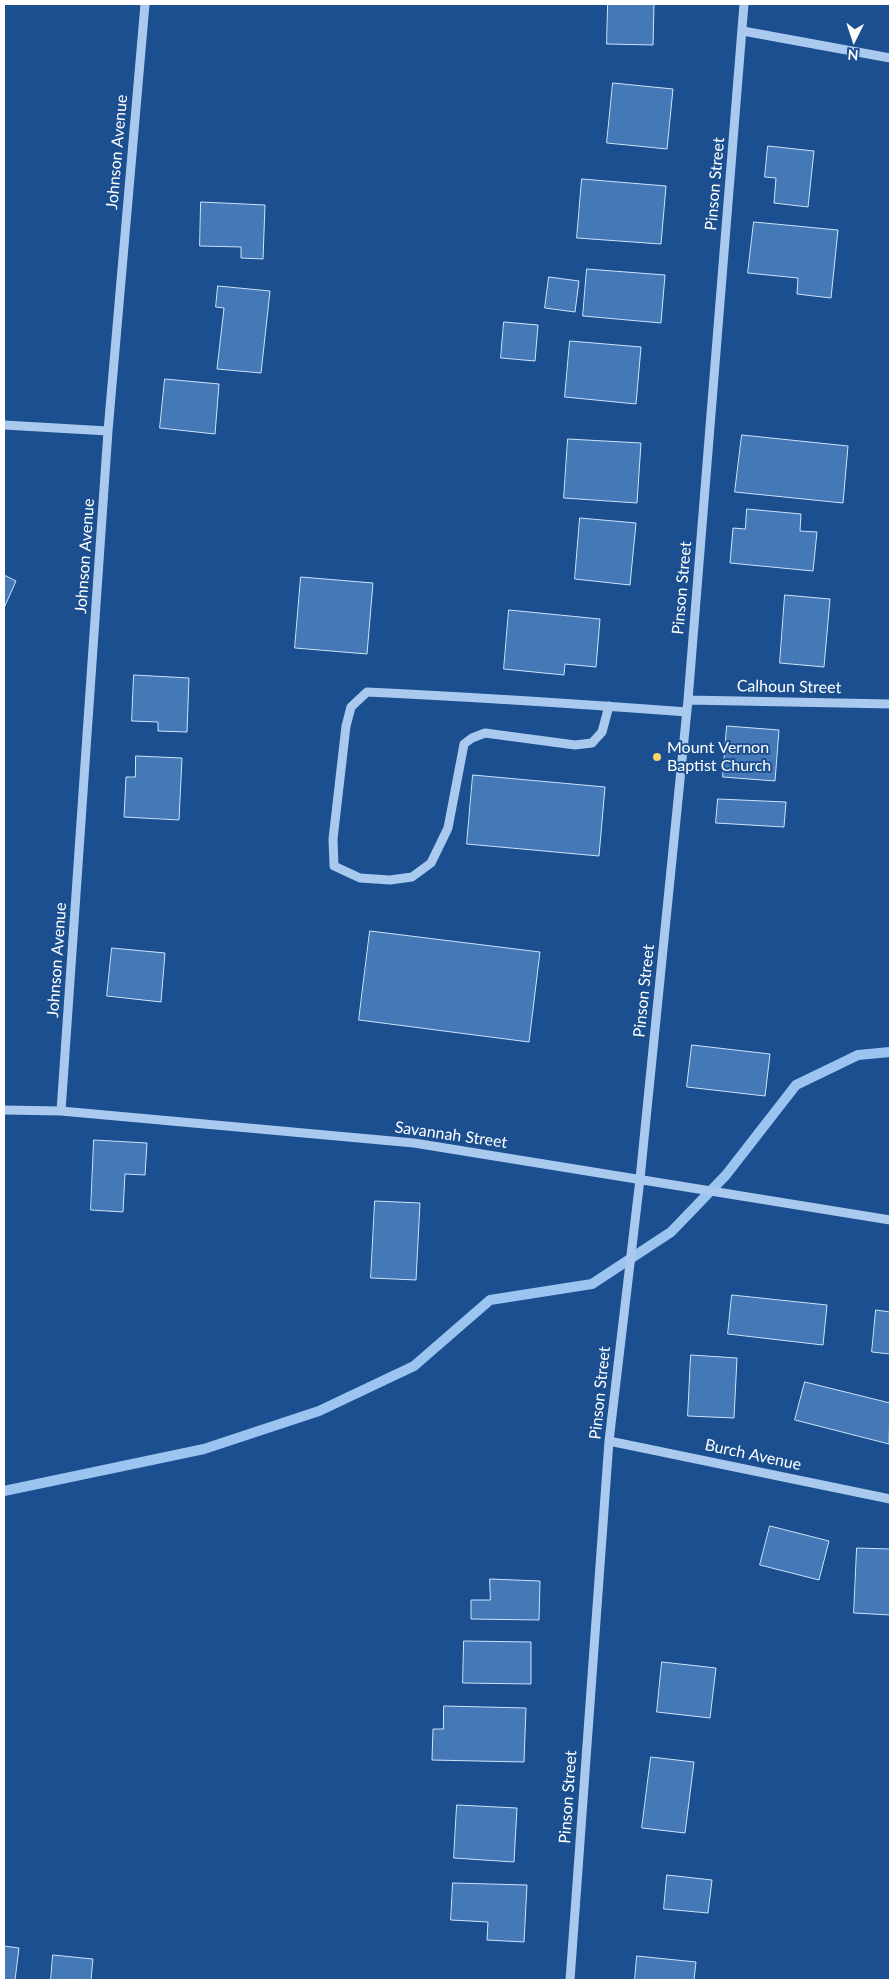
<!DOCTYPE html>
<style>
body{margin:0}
#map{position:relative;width:894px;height:1984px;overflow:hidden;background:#1b4f8f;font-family:Lato,sans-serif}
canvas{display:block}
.frame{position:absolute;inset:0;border:5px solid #fff;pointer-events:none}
.north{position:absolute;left:829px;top:15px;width:50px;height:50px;-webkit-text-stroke:4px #1b4f8f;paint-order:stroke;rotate:184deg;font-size:14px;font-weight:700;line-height:20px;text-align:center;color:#fff}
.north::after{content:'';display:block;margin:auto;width:18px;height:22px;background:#fff;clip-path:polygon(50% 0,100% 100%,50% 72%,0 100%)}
</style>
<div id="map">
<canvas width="894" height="1984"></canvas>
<div class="frame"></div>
<div class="north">N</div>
</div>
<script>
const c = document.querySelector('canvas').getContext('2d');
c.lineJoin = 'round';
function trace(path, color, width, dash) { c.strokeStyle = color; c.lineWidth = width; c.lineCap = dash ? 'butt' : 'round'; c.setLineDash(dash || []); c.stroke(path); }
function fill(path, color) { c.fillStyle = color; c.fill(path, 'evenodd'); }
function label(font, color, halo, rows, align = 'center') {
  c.font = font + ' Lato,sans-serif'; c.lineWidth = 4; c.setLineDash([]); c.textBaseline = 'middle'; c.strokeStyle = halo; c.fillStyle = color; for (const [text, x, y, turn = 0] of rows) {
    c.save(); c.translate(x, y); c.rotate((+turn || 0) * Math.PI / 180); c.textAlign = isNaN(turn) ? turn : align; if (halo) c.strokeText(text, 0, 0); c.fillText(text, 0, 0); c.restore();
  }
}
const stream = new Path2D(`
 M4,1491L204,1449L319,1411L414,1366L490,1300L592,1284L671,1232L726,1175L796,1085L858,1055L890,1052`);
const building = new Path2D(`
 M608,4H654L653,45L607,44Z
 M613,83L673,89L667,149L607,143Z
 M768,146L814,151L808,207L774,203L776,178L765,177Z
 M582,179L666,186L661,244L577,238Z
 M201,202L265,205L263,259L241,258V247L200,246Z
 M754,222L838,230L831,298L797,294L798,278L748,273Z
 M587,269L665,275L661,323L583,316Z
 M549,277L579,281L575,312L545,308Z
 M218,286L270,291L261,373L217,369L224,308L216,307Z
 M504,322L538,325L535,361L501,358Z
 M570,341L641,347L636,404L565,397Z
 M165,379L219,384L215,434L160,428Z
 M742,435L848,446L843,503L735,492Z
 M568,439L641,443L637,503L564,498Z
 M747,509L801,514L800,531L817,532L813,571L730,563L733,528L745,529Z
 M580,518L636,523L630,585L575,579Z
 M4,575L16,581L4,608Z
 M301,577L373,583L367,654L295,648Z
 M785,595L830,599L824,667L780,663Z
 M509,610L600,619L596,667L565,664L564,675L504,669Z
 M134,675L189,678L187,732L158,731V722L132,721Z
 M727,726L779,730L775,781L723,777Z
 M136,756L182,758L179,820L124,817L126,777H135Z
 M473,775L605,787L599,856L467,844Z
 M718,799L786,802L784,827L716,823Z
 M370,931L540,952L529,1042L359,1020Z
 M112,948L165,953L161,1002L107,996Z
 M692,1045L770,1054L765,1096L687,1087Z
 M94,1140L147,1143L145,1175L125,1174L123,1212L91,1210Z
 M375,1201L420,1203L416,1280L371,1278Z
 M732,1295L827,1305L823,1345L728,1334Z
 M876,1310L890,1312V1354L872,1352Z
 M691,1355L737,1358L734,1418L688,1416Z
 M805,1382L890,1403L889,1444L795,1420Z
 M770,1526L829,1541L819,1580L760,1565Z
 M857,1548L890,1549V1615L854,1613Z
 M490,1579L540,1581L539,1620L471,1619V1600H490Z
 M464,1641L531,1642V1684L463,1683Z
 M662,1662L716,1668L710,1718L657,1712Z
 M444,1706L526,1708L524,1762L432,1760L433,1729H443Z
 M651,1757L694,1762L685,1833L642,1828Z
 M457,1805L517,1808L514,1862L454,1858Z
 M667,1875L712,1880L708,1913L664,1909Z
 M453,1883L527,1885L524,1942L487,1940L488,1922L451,1920Z
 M4,1946L19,1948L15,1980H4Z
 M53,1955L93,1959L91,1980H51Z
 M637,1956L696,1962L694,1980H635Z`);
const minor = new Path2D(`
 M743,31L890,58
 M4,425L108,431
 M688,700L890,704
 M609,706L602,732L592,743L575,745L485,733L472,738L464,744L448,828L431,863L412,877L390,880L360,878L334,866L333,839L346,726L351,707L367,692C474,697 580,704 687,712
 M4,1110L61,1111L414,1143L890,1220
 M61,1111L108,431L145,4
 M609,1441L890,1499
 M570,1980L609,1441L640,1179L688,700L744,4`);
const markers = [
 [657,757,5,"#ffd166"]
];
const streetNames = [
 ["Johnson Avenue",117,152,-85],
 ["Pinson Street",715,184,-85],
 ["Johnson Avenue",85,556,-86],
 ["Pinson Street",682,588,-85],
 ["Calhoun Street",789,687,1],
 ["Johnson Avenue",57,960,-86],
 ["Pinson Street",644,991,-84],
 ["Savannah Street",451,1135,8],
 ["Pinson Street",600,1393,-84],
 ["Burch Avenue",753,1455,12],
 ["Pinson Street",568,1797,-86]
];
const poiNames = [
 ["Mount Vernon",667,748],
 ["Baptist Church",667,766]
];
trace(stream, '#9cc4f0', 10);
fill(building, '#4478b7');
trace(building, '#cfe3fa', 1);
trace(minor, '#a9c9ee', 9);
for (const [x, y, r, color] of markers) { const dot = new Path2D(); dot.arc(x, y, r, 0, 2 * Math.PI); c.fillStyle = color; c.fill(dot); trace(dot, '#1b4f8f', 2); }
label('16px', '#fff', '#1b4f8f', streetNames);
label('16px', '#fff', '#1b4f8f', poiNames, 'left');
</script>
